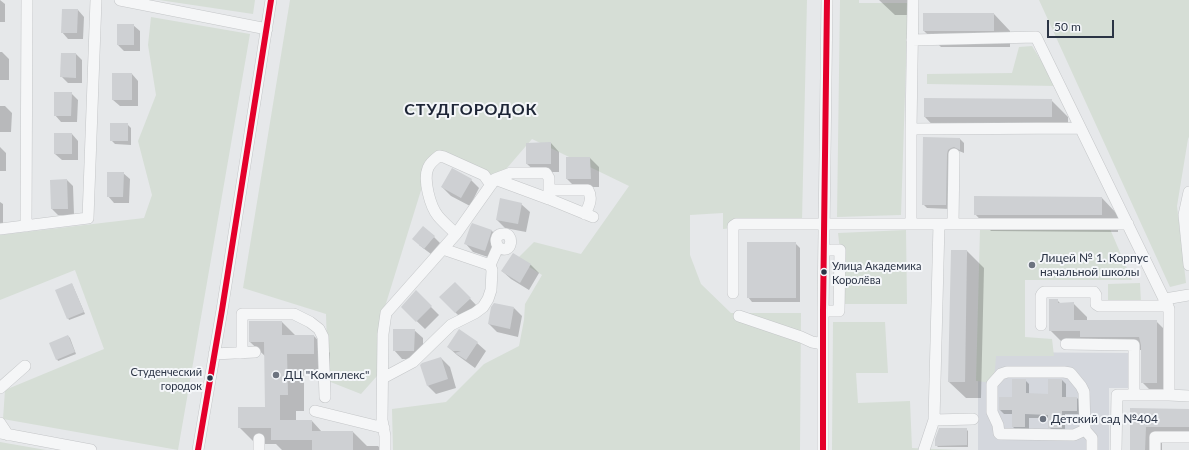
<!DOCTYPE html>
<meta charset="utf-8">
<style>
body{margin:0}
#map{position:relative;width:1189px;height:450px;overflow:hidden;background:#e6e8ea;font-family:Lato,sans-serif}
canvas{display:block}
.scale{position:absolute;left:1047px;top:20px;width:67px;height:18px;box-sizing:border-box;border:2px solid #2b3445;border-top:0;padding-left:5px;font-size:12px;line-height:14px;white-space:nowrap;color:#2b3445;-webkit-text-stroke:3px #f4f6f9;paint-order:stroke}
</style>
<div id="map">
<canvas width="1189" height="450"></canvas>
<div class="scale">50 m</div>
</div>
<script>
const c = document.querySelector('canvas').getContext('2d');
c.lineJoin = 'round';
function fill(path, color) { c.fillStyle = color; c.fill(path, 'evenodd'); }
function trace(path, color, width, dash) { c.strokeStyle = color; c.lineWidth = width; c.lineCap = dash ? 'butt' : 'round'; c.setLineDash(dash || []); c.stroke(path); }
function label(font, color, halo, rows, align = 'center') {
  c.font = font + ' Lato,sans-serif'; c.lineWidth = 4; c.setLineDash([]); c.textBaseline = 'middle'; c.strokeStyle = halo; c.fillStyle = color; for (const [text, x, y, turn = 0] of rows) {
    c.save(); c.translate(x, y); c.rotate((+turn || 0) * Math.PI / 180); c.textAlign = isNaN(turn) ? turn : align; if (halo) c.strokeText(text, 0, 0); c.fillText(text, 0, 0); c.restore();
  }
}
const built = new Path2D(`
 M978,352L1129,353V388H1109V450H978Z`);
const green = new Path2D(`
 M159,0H255L253,14Z
 M290,0H807L802,220L723,229V213L690,215V255L701,284L731,313H801L800,450H393L392,409L446,402L484,364L519,346L524,320L525,304L542,275L517,259L534,242L581,254L629,186L532,139L495,182L431,158L379,326L377,376L361,394L328,381L326,314L243,288Z
 M840,0H859V3H908L901,215L837,217Z
 M1039,0H1189V137L1188,139L1177,206L1186,283L1170,287Z
 M151,17L250,34L178,450L3,419L5,390L104,349L75,270L0,300V235L144,218L152,195L138,141L156,95L148,45Z
 M1032,46L1057,86L927,84V74L1012,73L1019,47Z
 M980,229H1110L1132,280H1025V337L1052,339L1054,356H996L994,383L976,381Z
 M906,230L907,304H838L840,250L838,233Z
 M1140,283L1141,302H1108V284Z
 M833,322H885L888,373H856L858,403L910,401L912,448L959,450H832Z
 M0,442L46,450H0Z`);
const shadow = new Path2D(`
 M0,0L5,4V22H0Z
 M879,0H914L913,15H895Z
 M78,10L84,17L83,39H68L62,32Z
 M994,14L1010,31V47H941L924,31Z
 M133,25L140,31V51H124L118,45Z
 M0,52H2L9,59V80H0Z
 M76,54L82,60V83H68L62,77Z
 M132,74L138,81V106H120L113,100Z
 M71,93L78,100L77,122H61L55,115Z
 M1051,100L1068,117V134H941L925,117Z
 M0,106H5L12,113L11,132H0Z
 M127,124L131,128V145L115,144L111,140Z
 M72,134L78,141V160H62L55,154Z
 M924,138L960,139L964,143V153L959,151H955L950,209L927,208L923,204Z
 M551,143L559,152V172H536L527,164Z
 M0,147L6,153V171H0Z
 M567,158H590L599,167V187H575L567,179Z
 M123,173L130,179L129,203H114L108,196Z
 M67,180L73,186L74,215H58L52,209Z
 M471,180L479,188L470,206L451,196L442,187Z
 M1102,198L1118,215V232L991,231L975,214Z
 M0,202L3,204V229H0Z
 M521,204L530,212L526,232L505,228L497,220Z
 M473,224L492,231L500,239L494,259L473,252L465,243Z
 M434,237L440,243L431,254L419,245Z
 M748,244H796L800,248V302H752L748,297Z
 M967,251L984,268L981,398H966L949,382Z
 M513,254L531,265L539,273L529,290L511,279L502,271Z
 M455,283L478,307L464,321L440,297Z
 M72,284L73,286L85,314L69,320L68,318Z
 M416,292L439,315L425,329L402,307Z
 M1057,300L1061,304L1073,303L1087,317V321H1156L1170,335V396H1156L1142,382V350H1095L1089,344H1064L1050,330Z
 M514,308L522,316L518,337L497,332L489,324Z
 M282,322L296,336H314L330,353V370H304V411H296V421H312L322,432H353L367,446H378L382,450H282L276,444H256L239,427L266,408V357L250,342Z
 M414,330L423,338V359H402L394,350Z
 M68,336L70,338L76,354L58,361L57,359Z
 M477,343L486,351L475,368L457,355L448,347Z
 M441,358L450,367L456,388L436,394L428,386Z
 M1025,380L1029,384V395H1049L1062,380L1066,384V398H1077L1081,402V414H1065V432L1053,431L1049,427V418H1029V431H1017L1013,427V414H1004L1000,410L1013,398Z
 M1131,409L1189,410V443H1162V450H1131Z
 M966,429L968,431V447H938L936,445Z`);
const building = new Path2D(`
 M62,9H78L77,33H61Z
 M923,13H994V31H923Z
 M117,24H134V45H117Z
 M61,53H76V78L60,77Z
 M112,73H132V100H112Z
 M54,92H72L71,116H54Z
 M924,98L1052,99V117H924Z
 M110,123H128V141H110Z
 M54,133H72V154H54Z
 M923,137L960,138V150L954,147L951,148L948,150L947,154L946,205H922Z
 M551,142V164H526V143Z
 M566,157H590L591,179H566Z
 M452,168L472,179L461,198L441,187Z
 M107,172H124L123,197H107Z
 M67,179L68,209H51L50,180Z
 M974,196L1102,197V215H974Z
 M500,198L522,203L518,224L496,220Z
 M472,223L492,230L485,251L464,244L470,227Z
 M423,226L435,236L424,249L412,239Z
 M747,242H796V298H747Z
 M951,250H967L965,382H948Z
 M513,253L531,264L520,283L501,271Z
 M455,282L471,298L455,313L439,297Z
 M72,283L84,312L67,319L55,290Z
 M416,290L432,306L416,322L401,307Z
 M1049,299H1058V303L1074,302V320H1157V383H1141V345L1139,337H1080V331H1049Z
 M494,303L514,307L510,329L488,324L491,307Z
 M249,321H282V335H314V354H287L288,395H280V420H312V431H353V450H312V440H271V428H238V407H265L264,342H249Z
 M393,329H415L414,351H393Z
 M459,329L478,342L466,360L455,353L461,351H453L447,347Z
 M68,335L75,352L56,360L49,343Z
 M441,357L448,379L427,386L420,365L422,363Z
 M1012,379H1026V393L1048,394V379H1062V397H1077V411H1062V428H1048V415L1025,414V427H1012V410H999V397H1012Z
 M1130,408L1189,409V427H1146L1145,450H1130Z
 M939,428H967V445L935,446V439Z`);
const minor = new Path2D(`
 M120,0L267,29
 M912,40L1036,37L1169,309V395H1117L1116,450
 M911,129L913,0
 M495,179L511,173H546L549,178V199
 M549,190H588C593,198 589,206 585,214
 M1189,192L1184,215L1189,265
 M911,224V129L1080,128
 M939,224L934,420L973,419
 M953,224L954,154
 M26,226L27,0
 M0,229L88,218L96,0
 M456,234C450,228 443,222 438,216C430,206 423,180 428,168C430,163 435,159 439,156L444,157L484,175L491,185
 M443,249L490,265L498,247C513,257 515,231 502,234C495,235 495,242 498,247
 M733,293V226L736,224H1128
 M1165,299L1189,295
 M823,311H839L840,250H831
 M739,316L801,337L812,342L823,344
 M1041,325V296L1042,294L1044,292H1094L1096,295V304L1099,306H1168
 M1066,344L1134,345V395
 M242,353V314H294L310,322L319,329L323,337L325,397
 M214,354L255,352
 M383,378L413,362L451,325L475,313L483,307L488,299L491,290L492,270L490,265
 M0,388L25,366
 M1169,395L1189,396
 M315,411L384,428
 M0,423L8,435
 M1085,430L1074,435L1000,434L999,433L998,425L992,412V384L1001,374L1007,372H1064L1070,373L1072,375L1081,386L1084,392L1085,430L1092,438V450
 M0,433L91,450
 M198,450L222,310L271,0
 M259,450V439
 M385,450V436L382,420L383,334L386,313L456,234L495,179L549,199L593,217
 M823,450V311L827,0
 M924,450L934,420
 M1155,450V437H1189`);
const bus1 = new Path2D(`
 M198,450L222,310L271,0
 M823,450V311L827,0`);
const markers = [
 [1032,265,4,"#6c737f"],
 [824,272,3.5,"#2b3445"],
 [276,375,4,"#6c737f"],
 [210,378,3.5,"#2b3445"],
 [1043,419,4,"#6c737f"]
];
const busNames = [
 ["Улица Академика",832,266],
 ["Королёва",832,280],
 ["Студенческий",202,372,"right"],
 ["городок",202,386,"right"]
];
const poiNames = [
 ["Лицей № 1. Корпус",1040,258],
 ["начальной школы",1040,272],
 ["ДЦ \"Комплекс\"",284,375],
 ["Детский сад №404",1051,419]
];
const districtNames = [
 ["СТУДГОРОДОК",471,110]
];
fill(built, '#d4d7dd');
fill(green, '#d6ded6');
fill(shadow, '#0003');
fill(building, '#ced0d3');
trace(minor, '#c4c6c8', 12);
trace(minor, '#f5f6f7', 11);
trace(bus1, '#e4002b', 6);
for (const [x, y, r, color] of markers) { const dot = new Path2D(); dot.arc(x, y, r, 0, 2 * Math.PI); c.fillStyle = color; c.fill(dot); trace(dot, '#f4f6f9', 1.5); }
label('11px', '#2b3445', '#f4f6f9', busNames, 'left');
label('12px', '#2b3445', '#f4f6f9', poiNames, 'left');
c.letterSpacing = '1px';
label('bold 16px', '#1d2536', '#f4f6f9', districtNames);
c.letterSpacing = '0px';
</script>
